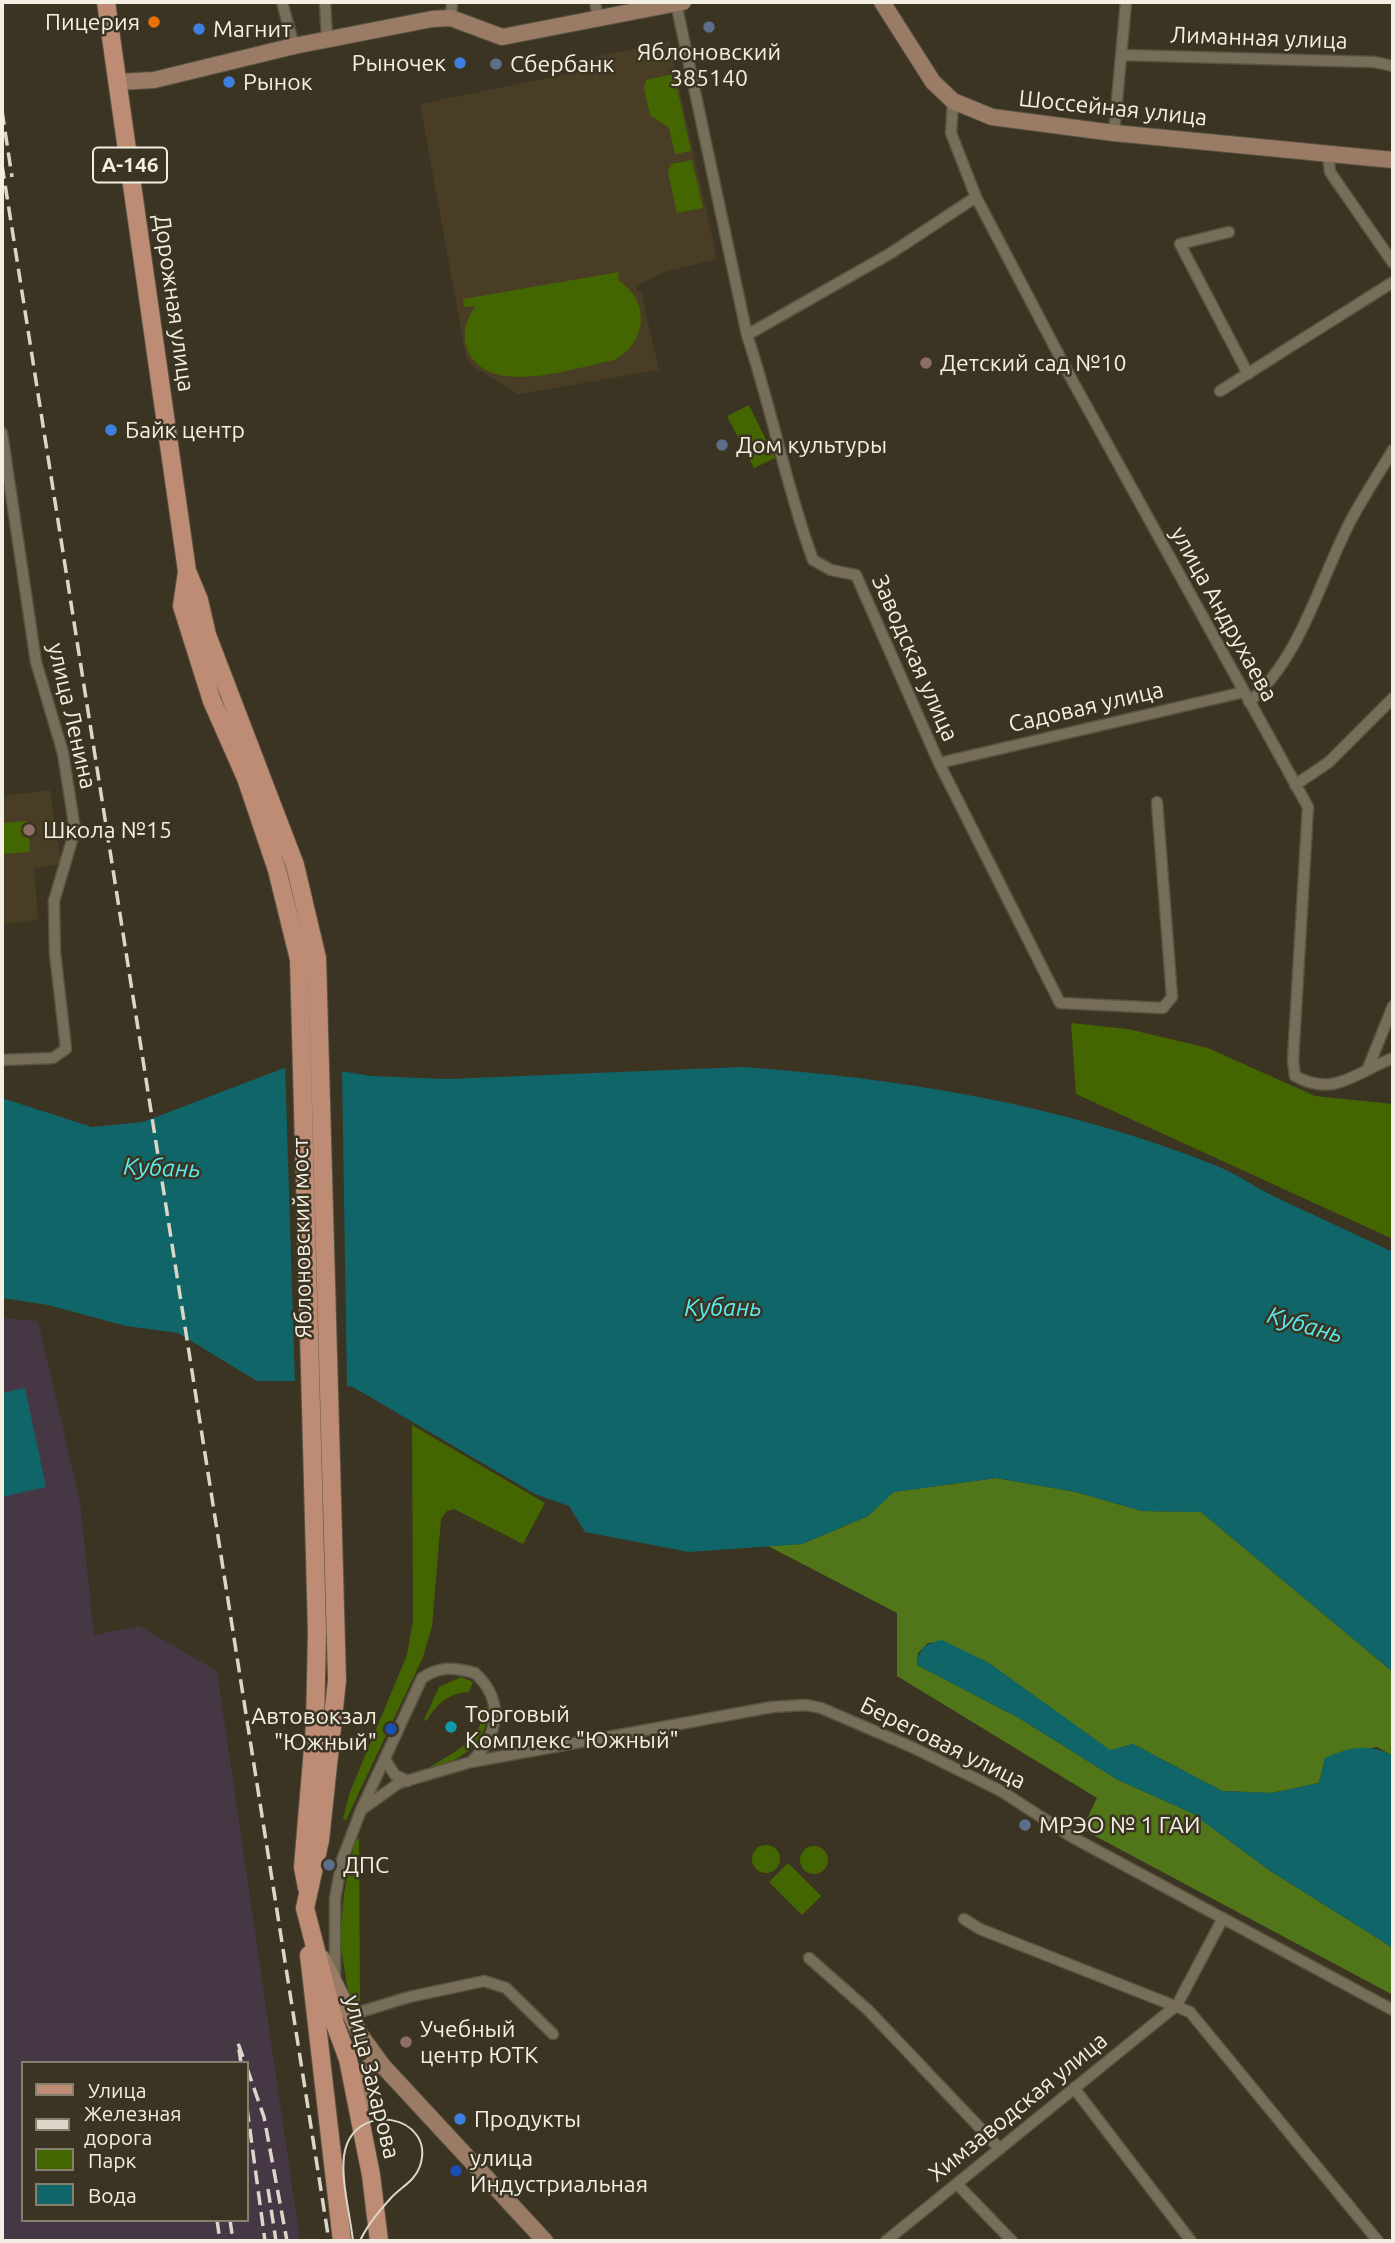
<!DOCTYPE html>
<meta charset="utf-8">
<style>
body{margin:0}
#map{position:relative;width:1395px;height:2243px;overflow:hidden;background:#3c3422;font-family:Ubuntu,sans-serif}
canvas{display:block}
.frame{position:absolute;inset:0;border:4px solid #f4efe3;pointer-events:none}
.legend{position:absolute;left:21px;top:2061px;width:228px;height:161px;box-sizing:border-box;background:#3c3422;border:2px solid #867f6f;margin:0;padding:9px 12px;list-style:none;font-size:21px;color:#f4efe3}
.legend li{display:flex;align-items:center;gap:14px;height:35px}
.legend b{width:35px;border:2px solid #867f6f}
</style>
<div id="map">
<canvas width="1395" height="2243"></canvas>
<div class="frame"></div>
<ul class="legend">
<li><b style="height:9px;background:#be8b74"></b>Улица</li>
<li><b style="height:9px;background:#dcd6c9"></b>Железная дорога</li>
<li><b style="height:19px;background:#446601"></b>Парк</li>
<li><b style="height:19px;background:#0f6567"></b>Вода</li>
</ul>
</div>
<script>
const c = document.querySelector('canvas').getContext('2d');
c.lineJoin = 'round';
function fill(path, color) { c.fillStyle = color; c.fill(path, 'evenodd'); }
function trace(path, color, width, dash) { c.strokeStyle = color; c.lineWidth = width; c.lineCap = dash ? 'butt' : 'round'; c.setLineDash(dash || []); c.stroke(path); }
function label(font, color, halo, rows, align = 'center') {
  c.font = font + ' Ubuntu,sans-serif'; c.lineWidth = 5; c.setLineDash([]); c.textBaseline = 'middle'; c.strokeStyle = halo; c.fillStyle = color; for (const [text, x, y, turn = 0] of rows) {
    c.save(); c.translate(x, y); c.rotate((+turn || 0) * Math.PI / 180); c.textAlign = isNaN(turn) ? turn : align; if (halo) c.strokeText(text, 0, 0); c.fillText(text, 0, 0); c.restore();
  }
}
const built = new Path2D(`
 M669,41L717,259L665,272L636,286L637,292H641L659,370L518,394L472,366L466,357L420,104L598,68L596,57Z
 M50,790L61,864L34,869L38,919L2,925V796Z`);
const industrial = new Path2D(`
 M2,1318L38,1321L80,1502L94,1635L139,1626L217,1671L300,2241H2ZM23,2063H247V2220H23Z`);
const green = new Path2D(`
 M674,74L691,151L675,154L669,128L650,115L644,88L646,80Z
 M692,160L703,208L677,213L668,173L671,164Z
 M619,272L618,280C651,301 647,342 615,360C575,367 490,399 468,351C461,335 466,319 476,306L464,307L463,299Z
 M749,405L775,458L754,468L727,416Z
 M28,821L30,852L2,854V823Z
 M1071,1023L1128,1029L1208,1048L1315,1096L1393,1104V1239L1076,1094Z
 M412,1425L545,1503L523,1544L454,1509L447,1511L441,1519L432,1626L423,1657L346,1820L343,1819L350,1792L407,1655L413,1620Z
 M461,1677L473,1682L469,1692C448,1693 437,1704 426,1721L424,1720L439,1687Z
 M484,1707H489C487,1743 464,1761 430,1767C454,1752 482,1741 484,1707Z
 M355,1838L359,1839L360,2006L349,1999L340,1941L344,1893Z
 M752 1859a14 14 0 1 1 28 0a14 14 0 1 1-28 0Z
 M800 1860a14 14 0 1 1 28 0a14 14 0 1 1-28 0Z
 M788,1863L821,1896L802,1915L769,1882Z`);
const forest = new Path2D(`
 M996,1478L1076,1492L1142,1511L1201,1512L1393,1672V1756L1377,1747L1325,1758L1319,1783L1272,1793L1222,1791L1133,1744L1110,1751L989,1663L942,1641L928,1643L918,1653L917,1665L1019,1718L1118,1780L1192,1813L1269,1870L1393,1948V1995L1082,1829L1097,1798L897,1676V1613L768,1546L802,1544L868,1516L893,1492Z`);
const water = new Path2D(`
 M742,1067C902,1078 1063,1105 1212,1164C1234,1172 1253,1186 1273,1196C1313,1215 1353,1233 1393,1252V1672L1201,1512L1142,1511L1076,1492L996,1478L894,1492L868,1516L802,1544L689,1552L585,1532L569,1506L535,1494L353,1387L307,1381H257L178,1333L126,1326L48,1305L2,1298V1098L92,1127L143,1122L284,1068H321L371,1076L448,1079Z
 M25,1388L46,1487L2,1497V1393Z
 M942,1640L989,1663L1110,1750L1133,1744L1222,1791L1272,1793L1319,1783L1325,1758C1350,1747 1369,1743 1393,1756V1948L1269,1870L1192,1813L1118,1780L1019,1718L917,1665C919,1648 925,1644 942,1640Z`);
const pier = new Path2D(`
 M285,1065L342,1068L347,1390L295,1384Z`);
const street = new Path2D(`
 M282,2L294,46
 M325,2L327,39
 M595,2L598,19
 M676,3L747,335L891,253L976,197
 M451,18L452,2
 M1122,55L1374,62L1393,66
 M953,101L951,133L976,197L1072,380L1308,807L1293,1060L1295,1076C1335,1098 1356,1072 1393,1058
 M1114,133L1126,2
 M1328,153L1330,172L1393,263
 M1229,232L1180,244L1248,374
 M747,335C772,409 786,487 813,560L831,570L856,575L939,763L1060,1003L1163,1008L1172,997L1157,802
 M1220,391L1393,282
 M2,433L36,662L63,753L75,830L54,901L55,953L66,1049L53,1058L2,1060
 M1249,702C1302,656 1319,581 1351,520C1364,496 1379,473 1393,450
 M939,763L1244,692
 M1295,785L1329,762L1393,698
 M1368,1068L1393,1006
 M386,1761L395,1775L408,1781
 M361,1810L399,1783L471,1762L772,1707L806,1705L821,1708L914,1748L1001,1791L1072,1837L1393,2010
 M964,1919L980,1929L1190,2012L1378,2241
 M809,1958L868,2010L1000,2149
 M335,1980V1899L342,1860L361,1810L422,1678C440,1666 454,1667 475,1673C505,1701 499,1735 471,1762
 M350,2015L409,1997L484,1981L506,1988L553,2034
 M1074,2088L1191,2241
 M957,2184L1012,2241
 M886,2241L1177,2005L1223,1918`);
const secondary = new Path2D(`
 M882,2L933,82L953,101L992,117L1114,133L1393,160
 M118,82L154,80L294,46L432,19L451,18L502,37L683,2
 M322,1958L361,2036L383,2066L545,2241
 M360,2111L363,2071L373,2064L383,2066`);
const primary = new Path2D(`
 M106,2L187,571L199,600L207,635L295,865L317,958L337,1680L320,1840L305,1908L335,2024L348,2059L371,2175L379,2241
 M187,572L182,606L212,701L246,778L277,870L299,959L317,1632L315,1725L303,1867L307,1888
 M309,1955L342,2241`);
const tram = new Path2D(`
 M353,2241C350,2214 341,2182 344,2156C352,2098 437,2115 420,2166C415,2181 401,2187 391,2198C379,2211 367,2225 360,2241`);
const rail = new Path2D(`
 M2,111L12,177
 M2,165L329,2241
 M241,2063L238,2043L245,2063
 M247,2068L264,2117L287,2241
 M247,2108L265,2241
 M268,2189L276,2241
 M217,2220L220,2241
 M230,2220L233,2241`);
const markers = [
 [154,22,7,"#e8710a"],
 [709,27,7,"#5c6f8a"],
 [199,29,7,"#3f7fe0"],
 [460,63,7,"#3f7fe0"],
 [496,64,7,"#5c6f8a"],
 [229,82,7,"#3f7fe0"],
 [926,363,7,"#8d6e63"],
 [111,430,7,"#3f7fe0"],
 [722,445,7,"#5c6f8a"],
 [29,830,7,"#8d6e63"],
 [451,1727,7,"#0f9aa8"],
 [391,1729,7,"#1a4fb4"],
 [1025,1825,7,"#5c6f8a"],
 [329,1865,7,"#5c6f8a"],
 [406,2042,7,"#8d6e63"],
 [460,2119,7,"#3f7fe0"],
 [456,2171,7,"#1a4fb4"]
];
const shields = [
 [130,165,74]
];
const shieldNames = [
 ["А-146",130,165]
];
const poiNames = [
 ["Пицерия",140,22,"right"],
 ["Магнит",213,29],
 ["Яблоновский",709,52,"center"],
 ["385140",709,78,"center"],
 ["Рыночек",446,63,"right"],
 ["Сбербанк",510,64],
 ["Рынок",243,82],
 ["Детский сад №10",940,363],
 ["Байк центр",125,430],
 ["Дом культуры",736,445],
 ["Школа №15",43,830],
 ["Торговый",465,1714],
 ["Комплекс \"Южный\"",465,1740],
 ["Автовокзал",377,1716,"right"],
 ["\"Южный\"",377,1742,"right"],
 ["МРЭО № 1 ГАИ",1039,1825],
 ["ДПС",343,1865],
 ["Учебный",420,2029],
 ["центр ЮТК",420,2055],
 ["Продукты",474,2119],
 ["улица",470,2158],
 ["Индустриальная",470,2184]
];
const streetNames = [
 ["Лиманная улица",1259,38,2],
 ["Шоссейная улица",1113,108,6],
 ["Дорожная улица",174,303,82],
 ["улица Андрухаева",1224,614,61],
 ["Заводская улица",915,658,66],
 ["Садовая улица",1086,707,-13],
 ["улица Ленина",72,716,77],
 ["Яблоновский мост",302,1238,-91],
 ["Береговая улица",943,1743,26],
 ["улица Захарова",372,2077,76],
 ["Химзаводская улица",1018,2107,-39]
];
const waterNames = [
 ["Кубань",162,1168,2],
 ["Кубань",723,1308],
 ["Кубань",1305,1325,16]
];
fill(built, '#493e25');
fill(industrial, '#463745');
fill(green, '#446601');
fill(forest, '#517519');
fill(water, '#0f6567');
fill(pier, '#3c3422');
trace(street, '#595342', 13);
trace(secondary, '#595342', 18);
trace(primary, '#595342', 20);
trace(street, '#766e59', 10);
trace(secondary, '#9a7c66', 16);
trace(primary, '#be8b74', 18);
trace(tram, '#dcd6c9', 2);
trace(rail, '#dcd6c9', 3.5, [14, 7]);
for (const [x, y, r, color] of markers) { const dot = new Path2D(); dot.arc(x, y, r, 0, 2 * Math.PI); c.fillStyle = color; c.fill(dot); trace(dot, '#3c3422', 2.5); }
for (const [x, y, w] of shields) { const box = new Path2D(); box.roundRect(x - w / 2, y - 17.5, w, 35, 5); c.fillStyle = '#3c3422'; c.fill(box); trace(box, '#f4efe3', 2); }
label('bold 21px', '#f4efe3', null, shieldNames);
label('23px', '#f4efe3', '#3c3422', poiNames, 'left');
label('23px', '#f4efe3', '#3c3422', streetNames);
label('italic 24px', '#59ebef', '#3c3422', waterNames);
</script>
